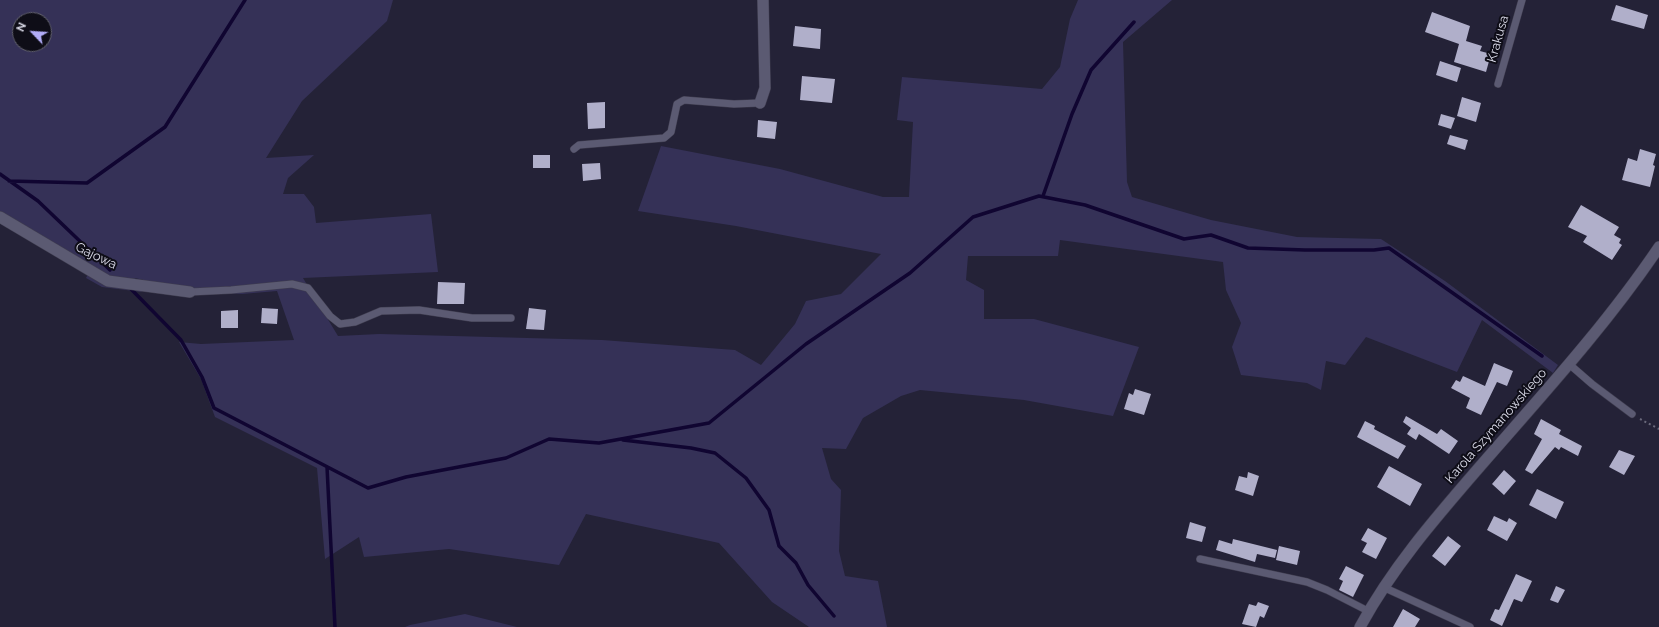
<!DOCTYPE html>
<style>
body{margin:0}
#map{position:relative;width:1659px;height:627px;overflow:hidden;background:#242237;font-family:Raleway,sans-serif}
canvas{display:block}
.north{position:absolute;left:12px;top:12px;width:40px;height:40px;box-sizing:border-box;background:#0e0d17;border:1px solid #60606b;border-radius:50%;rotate:295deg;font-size:11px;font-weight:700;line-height:16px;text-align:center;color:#dcdcea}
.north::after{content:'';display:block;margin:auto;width:14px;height:18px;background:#b2adf9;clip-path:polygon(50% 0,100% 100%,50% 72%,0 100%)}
</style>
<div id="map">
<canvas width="1659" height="627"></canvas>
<div class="north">N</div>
</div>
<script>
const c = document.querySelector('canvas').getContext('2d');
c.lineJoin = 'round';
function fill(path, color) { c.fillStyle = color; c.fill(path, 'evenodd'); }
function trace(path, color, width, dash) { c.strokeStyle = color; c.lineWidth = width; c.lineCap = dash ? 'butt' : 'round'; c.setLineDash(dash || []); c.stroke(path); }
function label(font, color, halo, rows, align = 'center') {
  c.font = font + ' Raleway,sans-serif'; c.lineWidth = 4; c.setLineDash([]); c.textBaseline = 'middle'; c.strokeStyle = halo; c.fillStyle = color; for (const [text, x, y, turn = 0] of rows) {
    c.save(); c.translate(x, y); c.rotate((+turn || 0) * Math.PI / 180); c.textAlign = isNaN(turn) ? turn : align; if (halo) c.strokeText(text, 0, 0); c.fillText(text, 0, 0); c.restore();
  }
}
const green = new Path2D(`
 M0,0H393L387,21L302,101L266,158L314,155L288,178L283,194H304L314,207L316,223L431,214L438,272L303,278L338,336L379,334L602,340L735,350L761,365L795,324L806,301L841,294L881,254L736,226L638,211L661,146L780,169L883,197H909L913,122L897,120L902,77L1042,89L1060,67L1070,19L1078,0H1172L1123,42L1127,182L1132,197L1211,220L1297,237L1381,239L1445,281L1558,365L1553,373L1482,320L1457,372L1366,337L1345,365L1326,361L1321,390L1307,383L1241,375L1232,347L1241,323L1226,290L1223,262L1060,240L1058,256H968L966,280L984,290V319H1034L1139,347L1113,416L1024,400L920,390L901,396L863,418L846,449L822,448L831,479L841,490L839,551L845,576L878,581L887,627H809L772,602L719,543L586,514L559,565L449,549L364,557L359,537L325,559L317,468L215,417L201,379L179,342L201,344L294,340L277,291L242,294L192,292L135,278L142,292L102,287L86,278L91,268L0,214ZM20,20H44V44H20Z
 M465,614L517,627H405L410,625Z`);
const stream = new Path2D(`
 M0,174L38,201L110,270
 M9,181L87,183L165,127L245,0
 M1043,196L1072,114L1091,70L1134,22
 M131,289L181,340L202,377L214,408L368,488L406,477L506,458L549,439L599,443L709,423L806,344L910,273L973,217L1039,196L1085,205L1184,239L1211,235L1248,248L1305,250H1374L1389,248L1542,356
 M623,440L691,448L715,453L746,478L769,510L779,546L796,563L808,585L834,616
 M327,467L335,627`);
const building = new Path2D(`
 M1616,5L1648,15L1644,29L1611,20Z
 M1432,12L1470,26L1466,41L1482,46L1480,51L1491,54L1486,72L1454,62L1459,44L1425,32Z
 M795,26L821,29L820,49L793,46Z
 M1440,61L1461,68L1457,82L1436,75Z
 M802,76L835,79L832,103L800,100Z
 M1462,97L1481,103L1476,122L1457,116Z
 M605,102V128L588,129L587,103Z
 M1441,114L1455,118L1451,129L1438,125Z
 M758,120L777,122L775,139L757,137Z
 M1450,135L1468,140L1465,150L1447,144Z
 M1640,149L1656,154L1653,165L1655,166L1650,187L1622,180L1628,158L1637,161Z
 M533,155H550V168H533Z
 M600,163L601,179L583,181L582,164Z
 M1581,205L1619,227L1614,235L1621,239L1619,243L1622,245L1612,260L1583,242L1587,236L1568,227Z
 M438,282L465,283L464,304H437Z
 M262,308L278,309L277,324L261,323Z
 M529,308L546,310L544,330L526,329Z
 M238,310V328H221V311Z
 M1494,363L1513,371L1507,386L1497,382L1481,415L1466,408L1470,398L1451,388L1456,380L1460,382L1463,376L1485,386Z
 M1135,389L1151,394L1144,415L1124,409L1129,393L1133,395Z
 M1406,416L1437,434L1441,429L1458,441L1449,454L1419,434L1416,440L1407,434L1411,428L1403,422Z
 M1541,419L1561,430L1559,434L1582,446L1578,456L1561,447L1559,450L1555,447L1532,474L1525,470L1542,439L1534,434Z
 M1365,421L1375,426L1374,429L1406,446L1398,459L1357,437Z
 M1619,450L1635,456L1624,475L1609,467Z
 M1389,466L1422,484L1410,506L1377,487Z
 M1504,470L1516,481L1504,495L1492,484Z
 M1248,472L1259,476L1253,496L1235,490L1239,476L1247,478Z
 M1537,489L1564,502L1556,519L1529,505Z
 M1494,516L1507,522L1509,518L1517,523L1507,541L1487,530Z
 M1190,522L1206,527L1202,542L1186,538Z
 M1368,528L1387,538L1376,559L1362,552L1367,543L1361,540Z
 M1448,536L1461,546L1445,566L1432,556Z
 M1233,539L1277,550L1275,558L1257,554L1255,562L1216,550L1219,540L1232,544Z
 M1279,546L1300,551L1297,565L1276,560Z
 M1346,566L1364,575L1353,597L1339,590L1343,581L1339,579Z
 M1516,574L1532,581L1522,602L1514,599L1502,626L1490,620L1495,609L1499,610Z
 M1556,586L1565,590L1558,603L1550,600Z
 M1258,602L1269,606L1264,618L1260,616L1256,627L1242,624L1249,604L1256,606Z
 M1403,609L1420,619L1415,627H1393Z`);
const path = new Path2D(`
 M1640,419L1659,429`);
const service = new Path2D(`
 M1498,84L1522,0
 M574,149L579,145L664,138L671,132L677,104L684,100L734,104L760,103
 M190,292L231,290L292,284L308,288L330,316L340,324L355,322L381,311L419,310L472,318H511
 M1569,364L1592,384L1632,414
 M1200,559L1307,582L1327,590L1368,611
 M1383,587L1470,627`);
const minor = new Path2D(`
 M760,103L765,88L763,0
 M0,217L108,281L190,292`);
const tertiary = new Path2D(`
 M1360,627C1393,566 1438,515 1483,463C1544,393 1607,324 1659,247`);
const streetNames = [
 ["Krakusa",1498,39,-74],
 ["Gajowa",96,256,26],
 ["Karola Szymanowskiego",1496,426,-49]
];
fill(green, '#353157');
trace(stream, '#100531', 3.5);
fill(building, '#b0afca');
trace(service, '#3f3d4f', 8);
trace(minor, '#3f3d4f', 12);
trace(tertiary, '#3f3d4f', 12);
trace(path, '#6a697b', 2, [2, 3]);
trace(service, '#5b5a72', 7);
trace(minor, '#5b5a72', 11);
trace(tertiary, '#5b5a72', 11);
label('13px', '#dcdcea', '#0e0d17', streetNames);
</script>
